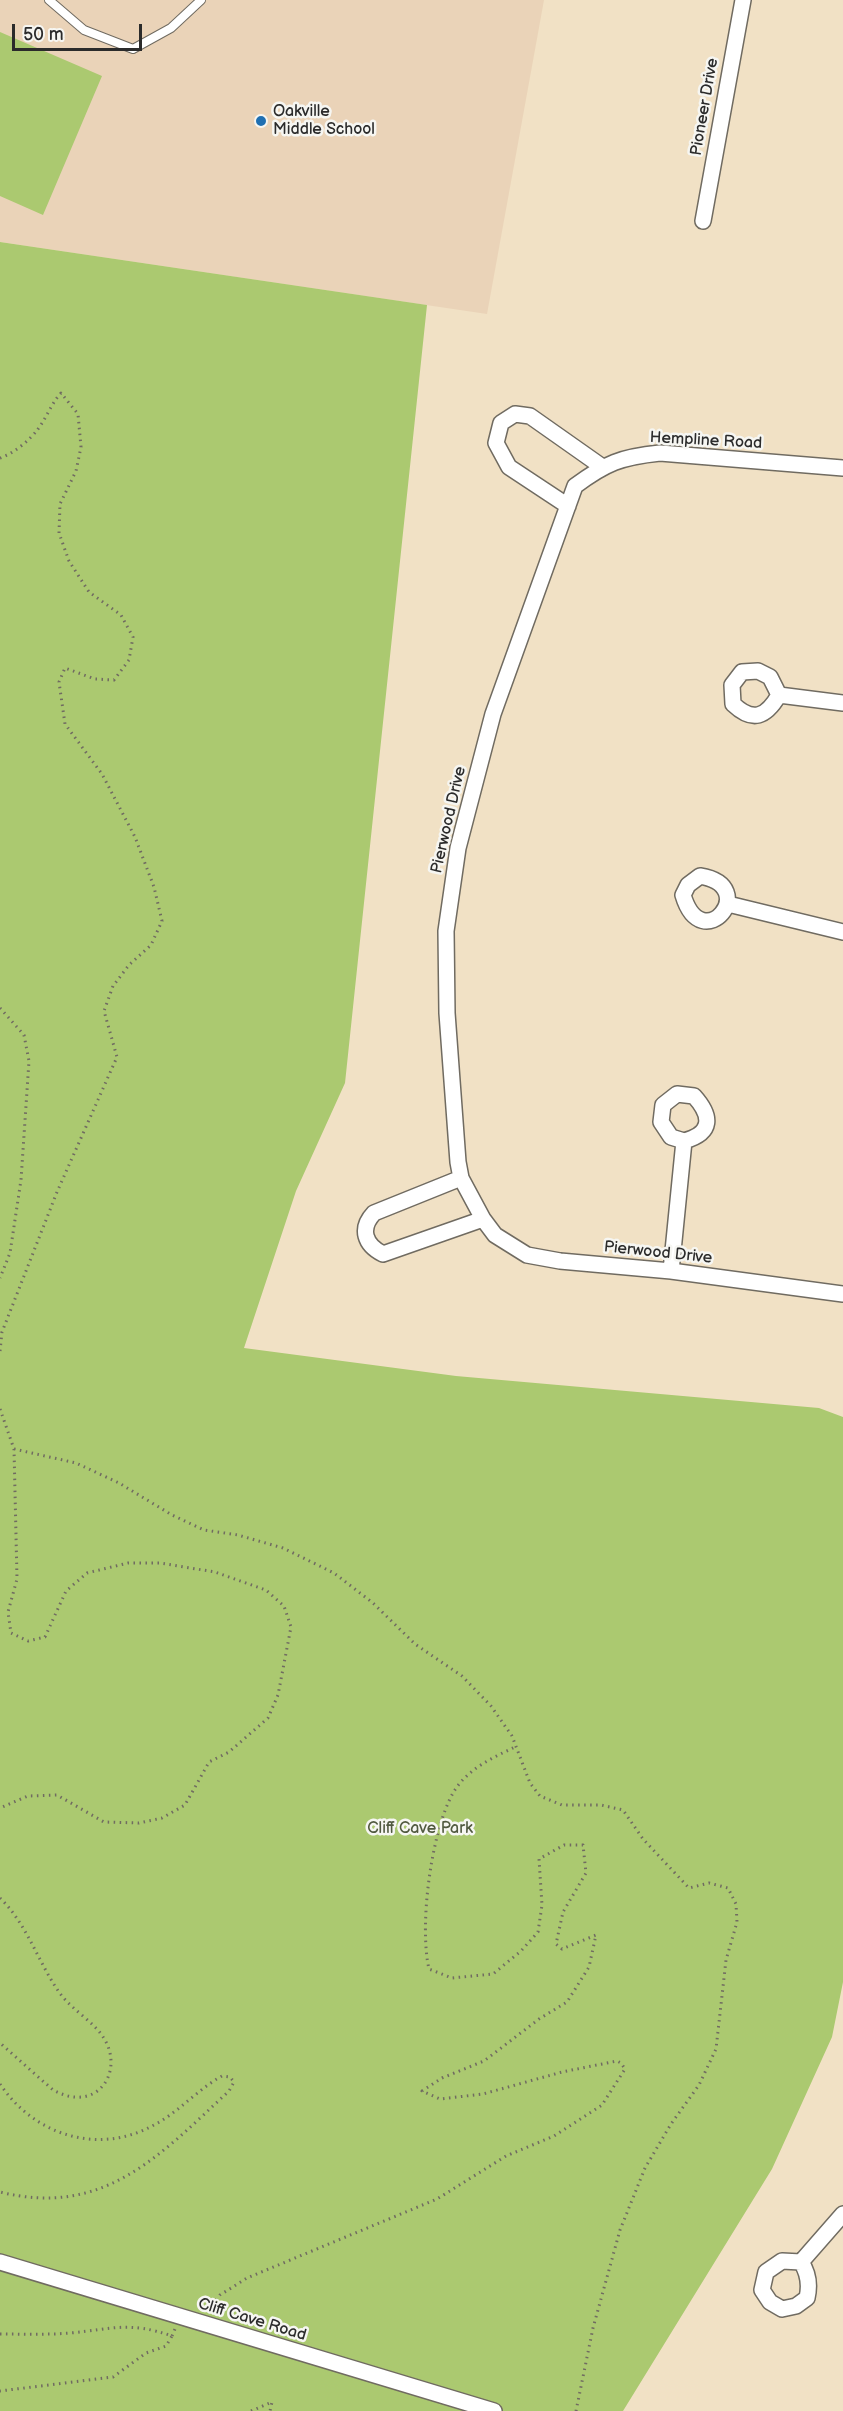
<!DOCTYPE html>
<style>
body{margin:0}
#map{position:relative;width:843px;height:2411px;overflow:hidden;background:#f1e1c5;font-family:"Balsamiq Sans",sans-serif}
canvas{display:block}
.scale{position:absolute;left:12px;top:24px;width:130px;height:27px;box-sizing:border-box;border:3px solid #2b2b2b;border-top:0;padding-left:8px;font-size:18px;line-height:21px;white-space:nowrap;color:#2b2b2b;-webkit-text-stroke:4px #f6f6f2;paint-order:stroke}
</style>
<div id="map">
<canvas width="843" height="2411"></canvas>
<div class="scale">50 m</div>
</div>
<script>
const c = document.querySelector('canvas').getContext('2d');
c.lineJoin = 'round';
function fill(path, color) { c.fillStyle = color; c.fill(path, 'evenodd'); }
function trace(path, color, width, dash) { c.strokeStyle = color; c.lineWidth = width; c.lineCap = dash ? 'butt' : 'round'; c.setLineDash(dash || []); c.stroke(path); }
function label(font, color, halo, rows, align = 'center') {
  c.font = font + ' "Balsamiq Sans",sans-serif'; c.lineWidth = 5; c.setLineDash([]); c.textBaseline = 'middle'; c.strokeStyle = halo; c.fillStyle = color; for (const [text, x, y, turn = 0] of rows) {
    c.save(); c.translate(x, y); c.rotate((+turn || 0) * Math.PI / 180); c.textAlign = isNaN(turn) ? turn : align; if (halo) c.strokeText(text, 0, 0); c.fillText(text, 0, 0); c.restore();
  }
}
const built = new Path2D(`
 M0,0H544L487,314L0,242Z`);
const green = new Path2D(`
 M0,32L102,76L43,215L0,196Z
 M0,242L427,305L345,1083L296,1191L244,1348L456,1376L819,1408L843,1417V1982L832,2037L772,2169L623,2411H0Z`);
const path = new Path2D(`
 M0,458C13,454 30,440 38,429C47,417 51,404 61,393L78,414L81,447L76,471L60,504L59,533L69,561L89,592L121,615L133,637L129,660L114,680L95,679L65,668L59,682L65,724L102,774L135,837L154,887L162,921L151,945L129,965L113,986L104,1011L117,1057L57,1192L2,1332L0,1351
 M0,1008L24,1035L29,1061L21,1180L10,1253L0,1278
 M0,1409L14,1449L17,1579L8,1612L11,1633L28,1641L45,1637L66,1591L87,1573L128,1563H160L215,1572L266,1590L284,1606L291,1627L278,1695L268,1718L229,1752L209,1762L185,1805L162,1818L139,1823L104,1822L57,1795L28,1796L0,1808
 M14,1449L76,1463L119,1483L172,1515L204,1530L238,1535L283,1548L334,1573L373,1603L415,1644L462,1676L491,1706L512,1736L530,1783L540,1796L562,1805H601L623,1810L643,1839L689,1888L709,1883L728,1888L736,1904L737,1922L726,1960L716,2049L699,2085L671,2124L645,2168L620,2230L593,2328L576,2411
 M0,1898C27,1924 38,1962 59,1992C72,2011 96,2022 106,2042C115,2059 112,2081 96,2092C82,2101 66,2097 53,2090L0,2043
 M0,2084C34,2135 98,2156 154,2125C179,2112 198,2089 222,2076L230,2077L234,2082L229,2091C160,2155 104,2218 0,2192
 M209,2310L220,2295L247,2278L437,2199L506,2156L554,2136L602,2105L625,2069L621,2063L617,2061L562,2072L483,2094L440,2099L422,2091L442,2078L484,2061L539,2019L567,2002L589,1967L596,1935L562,1949L556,1944L563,1912L586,1873L583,1845H564L539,1859L542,1905L538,1932L521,1951L493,1974L452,1978L429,1969C419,1926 431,1832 453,1793C467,1769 492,1758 515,1747
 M0,2334C23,2334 47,2335 70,2333C113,2329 129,2321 172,2336L166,2346L146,2353L113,2377L0,2391
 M172,2336L175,2329
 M251,2411L272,2402L270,2411`);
const service = new Path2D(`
 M49,0L84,30L133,49L171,28L201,0`);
const minor = new Path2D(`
 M703,221L743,0
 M843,468L660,453C621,457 606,463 575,486L493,714L458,848L446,931L447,1013L458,1162L461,1178L483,1219L495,1235L527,1255L560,1261L671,1271L843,1294
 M568,506L509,467L496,443L501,423L515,414L530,416L601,466
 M758,671L770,677L779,695C766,717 753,723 733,704L732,685L742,672Z
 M779,695L843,703
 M700,876C762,886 702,959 683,895L688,885Z
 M728,904L843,932
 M461,1178L374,1213C359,1229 365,1245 383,1254L483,1219
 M671,1271L684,1141C713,1133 712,1116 694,1096L677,1094L663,1105L661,1122L671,1137L684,1141
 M782,2261L801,2262C809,2274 810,2285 807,2298L796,2306L782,2309L770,2302L762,2290L766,2272Z
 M0,2262L494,2411
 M801,2262L843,2214`);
const markers = [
 [261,121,6,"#1f6fb2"]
];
const streetNames = [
 ["Pioneer Drive",705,107,-80],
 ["Hempline Road",706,441,3],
 ["Pierwood Drive",449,820,-77],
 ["Pierwood Drive",658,1253,6],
 ["Cliff Cave Road",252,2320,17]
];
const poiNames = [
 ["Oakville",273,112],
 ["Middle School",273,130]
];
const parkNames = [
 ["Cliff Cave Park",420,1829]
];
fill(built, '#ead3b8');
fill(green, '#abc970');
trace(service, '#706b61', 10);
trace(minor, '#706b61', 18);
trace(path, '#706b61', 3, [1.5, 4.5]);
trace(service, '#fff', 8);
trace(minor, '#fff', 15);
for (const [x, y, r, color] of markers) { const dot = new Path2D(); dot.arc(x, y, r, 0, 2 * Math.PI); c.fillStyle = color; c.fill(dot); trace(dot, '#f6f6f2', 2); }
label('16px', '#2b2b2b', '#f6f6f2', streetNames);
label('16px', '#2b2b2b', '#f6f6f2', poiNames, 'left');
label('16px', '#515a40', '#f6f6f2', parkNames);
</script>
